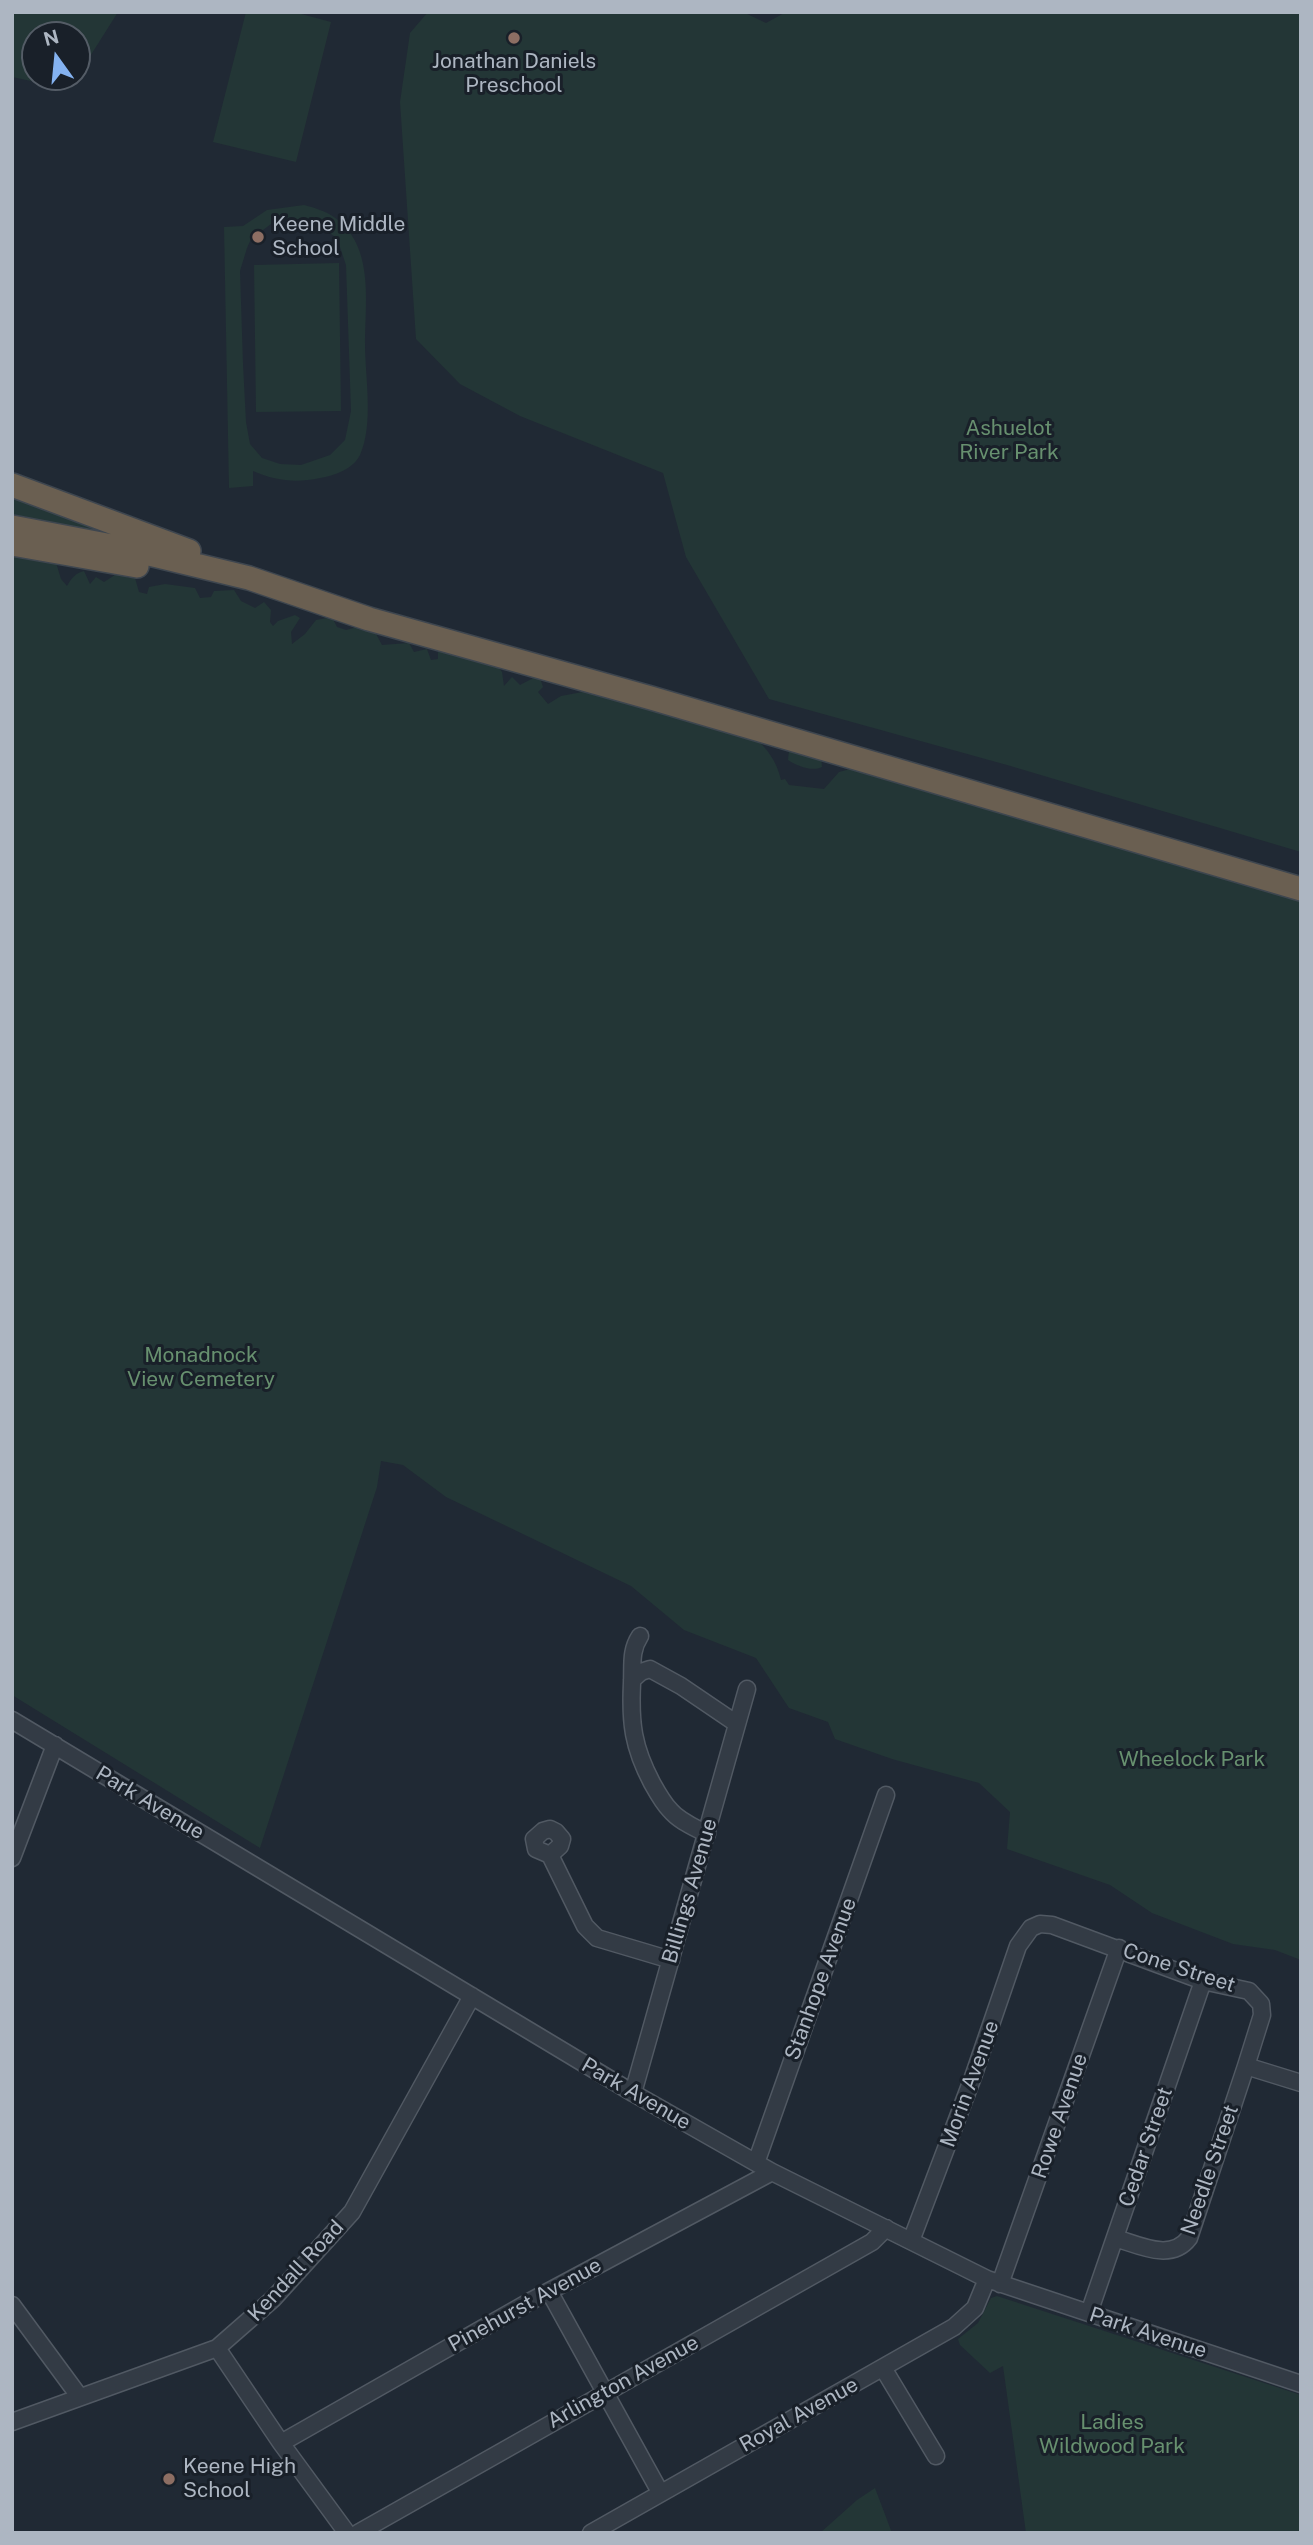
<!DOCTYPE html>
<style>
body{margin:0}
#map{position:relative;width:1313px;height:2545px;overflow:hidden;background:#202934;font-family:"Public Sans",sans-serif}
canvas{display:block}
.frame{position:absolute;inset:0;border:14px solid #adb6c2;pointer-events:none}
.north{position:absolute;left:21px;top:21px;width:70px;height:70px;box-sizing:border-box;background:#192029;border:2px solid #545c66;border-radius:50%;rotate:345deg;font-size:19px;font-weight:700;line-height:28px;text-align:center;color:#adb6c2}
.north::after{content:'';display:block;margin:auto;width:24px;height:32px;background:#84b2f0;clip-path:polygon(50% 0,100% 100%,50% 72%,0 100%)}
</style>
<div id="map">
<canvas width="1313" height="2545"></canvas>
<div class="frame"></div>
<div class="north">N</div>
</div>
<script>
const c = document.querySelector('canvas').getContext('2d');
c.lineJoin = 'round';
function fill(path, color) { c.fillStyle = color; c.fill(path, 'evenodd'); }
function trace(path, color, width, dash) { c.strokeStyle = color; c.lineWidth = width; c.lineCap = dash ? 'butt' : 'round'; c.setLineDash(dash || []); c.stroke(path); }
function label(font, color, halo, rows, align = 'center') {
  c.font = font + ' "Public Sans",sans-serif'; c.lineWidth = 6; c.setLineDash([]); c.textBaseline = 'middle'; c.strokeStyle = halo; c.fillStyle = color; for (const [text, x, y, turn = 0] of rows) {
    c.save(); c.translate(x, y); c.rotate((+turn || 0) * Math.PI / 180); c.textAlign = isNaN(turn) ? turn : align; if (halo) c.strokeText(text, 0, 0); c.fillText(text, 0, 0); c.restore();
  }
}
const green = new Path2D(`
 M12,12H118L77,77V35H35V77H77L69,89L12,77Z
 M246,12H294L331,22L296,162L213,142Z
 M428,12H743L766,23L786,12H1301V852L1007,765L769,699L686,557L663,473L520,416L460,384L416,339L400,102L410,33Z
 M304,205C327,211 342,218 354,239C371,269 365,311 365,344C365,377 374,424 360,455C353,469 334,476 320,478C296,483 276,481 253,471V486L229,488L224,227L243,226L267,210ZM294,219L310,220L337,238L346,265L351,411L345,440L330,455L301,465L280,464L262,458L250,444L246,422L243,364L240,271L247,248L251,239L275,221Z
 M339,263L341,411L256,412L254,265Z
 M12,494L118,534H103L12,514Z
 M12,554L54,556L61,579L67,586C71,579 75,573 84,571L90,584L96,577L104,582L118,573L129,578L133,571L139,592L147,594L149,587L165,584L195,588L200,598L211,597L214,591L234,590L241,601L255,608L264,602L271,610L270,622L273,626L278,621L295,615L300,618L291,632L292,644L305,634L316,620L332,617L337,627L346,630L365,625L375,632L382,645L409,643L414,652L427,649L431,660L438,659V652L460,650L497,665L502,672L504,686L512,677L520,685L539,675L543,687L538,692L548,704L561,696L593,690L752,736C767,747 777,762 781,780L785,779L789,785L824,789L839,772L854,768L1301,897V1960L1275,1950L1233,1944L1152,1913L1110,1885L1007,1849L1010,1812L979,1783L892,1759L835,1739L828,1722L789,1708L756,1658L684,1630L631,1586L446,1497L403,1465L381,1461L377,1487L260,1848L12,1695Z
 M789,750L821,757L822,767C812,772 797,766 788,760Z
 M997,2296L1301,2395V2533H1026L1003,2366L990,2373L960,2345L958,2339L978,2323L991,2298Z
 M875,2488L892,2533H820L857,2500Z`);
const minor = new Path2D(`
 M640,1636C630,1651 633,1665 632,1683C630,1723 633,1747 652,1783C657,1792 663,1803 670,1810C679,1821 694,1827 707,1834
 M632,1680L641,1672L650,1669L681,1686L737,1724
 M12,1720L633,2093L772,2172L987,2279L1301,2384
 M550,1829L556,1832L562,1839L560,1846L550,1855L536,1849L534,1839L543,1831Z
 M550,1855L585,1926L597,1938L671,1960
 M12,1858L55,1745
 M1246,2066L1301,2083
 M633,2093L747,1689
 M756,2163L886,1795
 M911,2241L973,2077L1018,1946L1031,1928L1040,1924L1052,1925L1203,1981L1249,1991L1261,2004L1262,2015L1246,2066L1189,2238C1171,2262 1139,2245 1115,2238
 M1000,2284L1119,1948
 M549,2291L660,2492
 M12,2305L79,2396
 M1089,2313L1203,1981
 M217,2348L281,2443L347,2533
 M883,2368L936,2456
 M12,2422L217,2348L273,2299L352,2212L472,1996
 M281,2443L527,2303L772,2172
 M358,2533L872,2242L886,2228
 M591,2533L954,2327L975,2308L987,2279`);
const highway = new Path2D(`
 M12,485L189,551
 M12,527L133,550L249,578L369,619L651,698L1301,889
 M12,544L137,566`);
const markers = [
 [514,38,7,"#8d6e63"],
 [258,237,7,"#8d6e63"],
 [169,2479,7,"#8d6e63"]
];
const poiNames = [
 ["Jonathan Daniels",514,62,"center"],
 ["Preschool",514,86,"center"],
 ["Keene Middle",272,225],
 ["School",272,249],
 ["Keene High",183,2467],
 ["School",183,2491]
];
const parkNames = [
 ["Ashuelot",1009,429],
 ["River Park",1009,453],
 ["Monadnock",201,1356],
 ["View Cemetery",201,1380],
 ["Wheelock Park",1192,1760],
 ["Ladies",1112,2423],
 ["Wildwood Park",1112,2447]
];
const streetNames = [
 ["Park Avenue",150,1803,31],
 ["Billings Avenue",690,1891,-74],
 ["Cone Street",1179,1968,18],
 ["Stanhope Avenue",821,1979,-70],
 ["Morin Avenue",970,2084,-70],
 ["Park Avenue",636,2094,30],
 ["Rowe Avenue",1060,2116,-71],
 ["Cedar Street",1146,2147,-71],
 ["Needle Street",1210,2170,-71],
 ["Kendall Road",296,2271,-47],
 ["Pinehurst Avenue",525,2305,-29],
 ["Park Avenue",1148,2333,18],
 ["Arlington Avenue",623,2382,-29],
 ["Royal Avenue",799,2415,-29]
];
fill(green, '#233636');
trace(minor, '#515963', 19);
trace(highway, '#3e464f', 26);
trace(minor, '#333b45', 16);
trace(highway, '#6a5f51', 23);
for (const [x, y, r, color] of markers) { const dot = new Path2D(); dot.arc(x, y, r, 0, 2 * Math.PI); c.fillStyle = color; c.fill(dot); trace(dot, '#192029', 2.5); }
label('21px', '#adb6c2', '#192029', poiNames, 'left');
label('21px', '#67906f', '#192029', parkNames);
label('21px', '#adb6c2', '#192029', streetNames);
</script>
